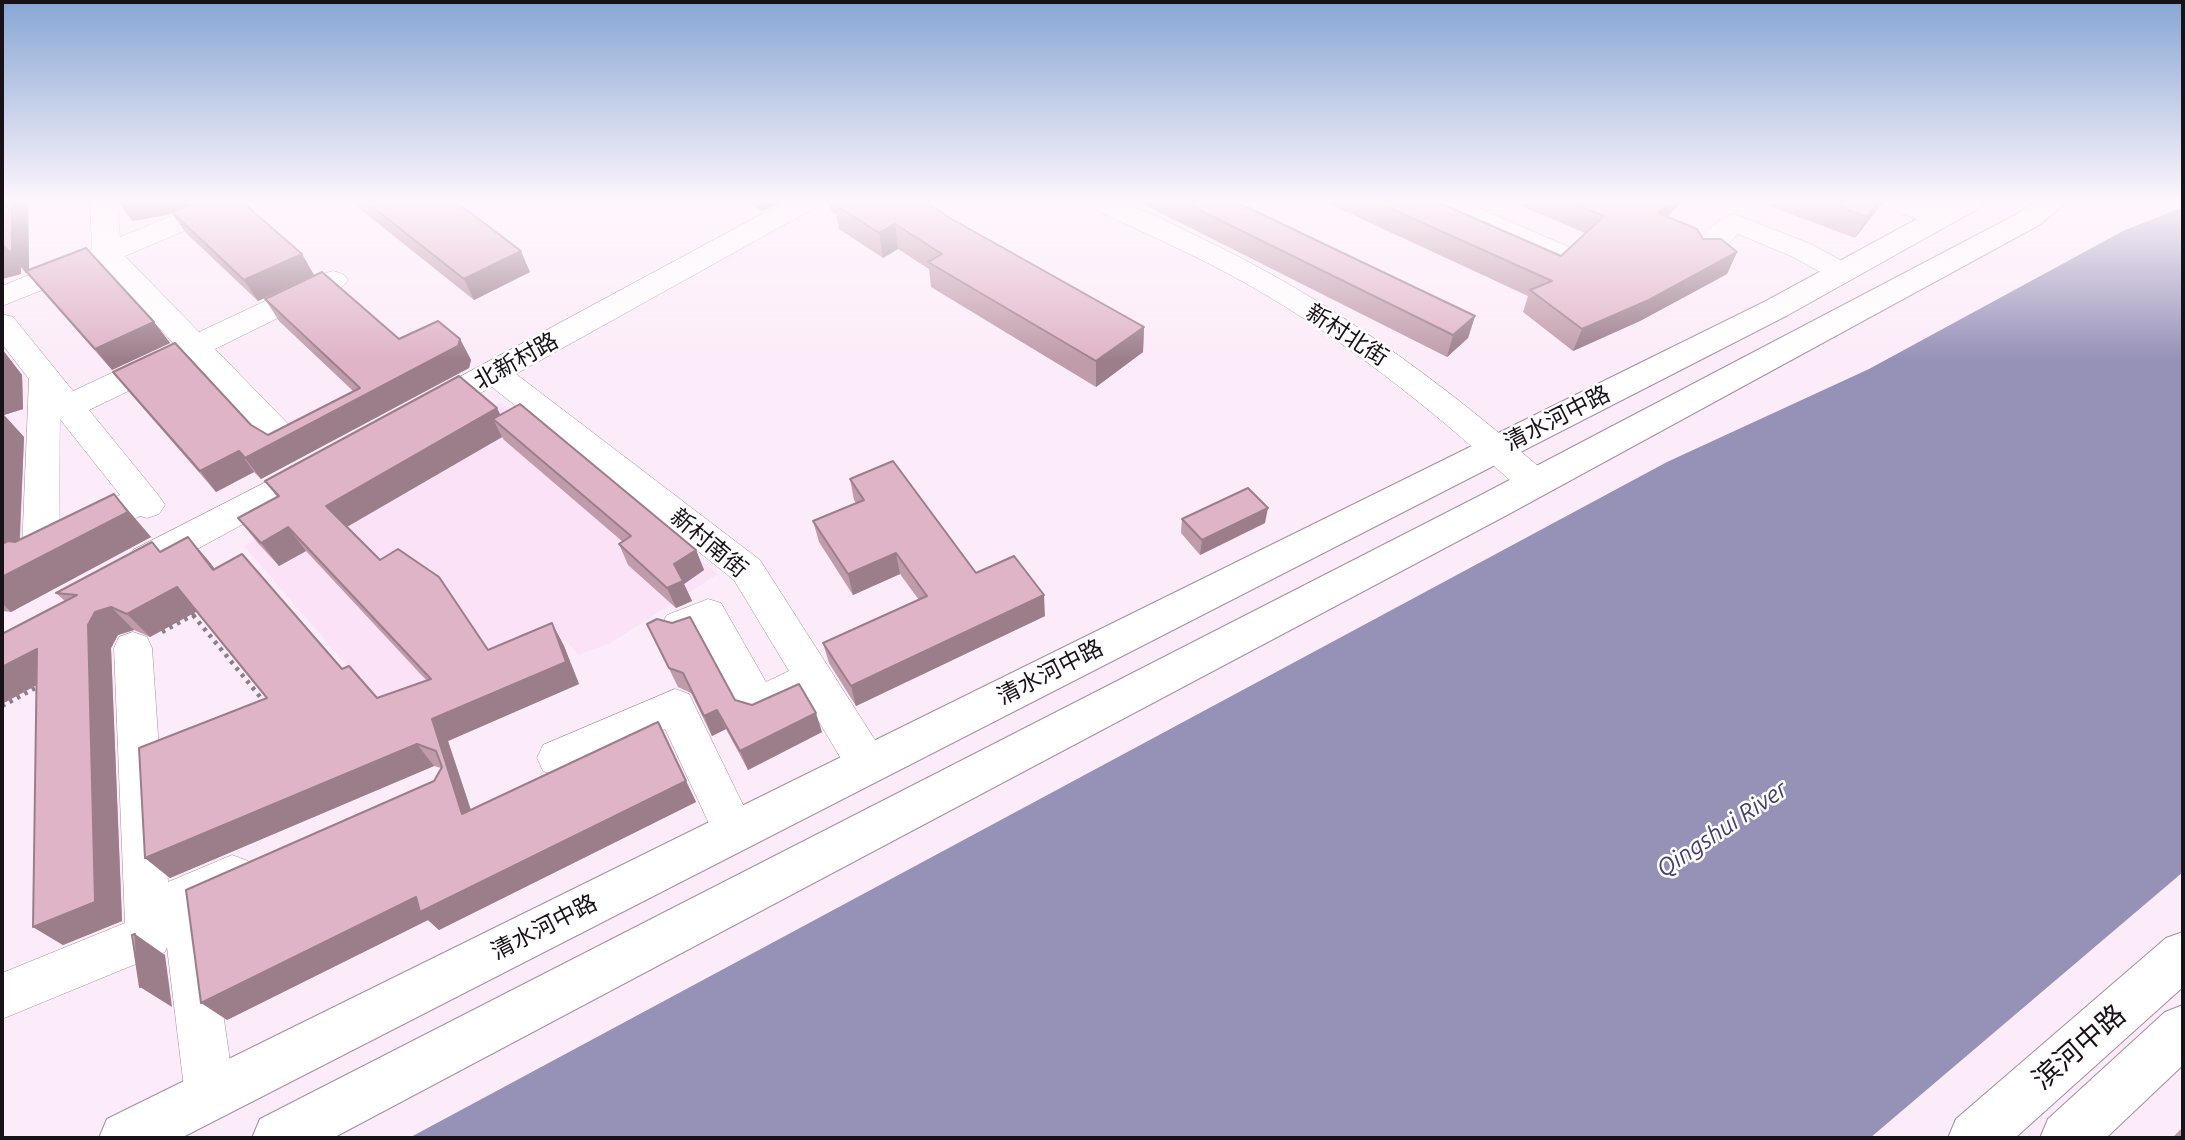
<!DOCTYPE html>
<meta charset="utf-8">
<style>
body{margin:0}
#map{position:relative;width:2185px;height:1140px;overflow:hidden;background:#fcecf9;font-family:Ubuntu,sans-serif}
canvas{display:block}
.frame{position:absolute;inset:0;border:4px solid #191118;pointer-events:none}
</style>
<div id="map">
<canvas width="2185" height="1140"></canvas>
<div class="frame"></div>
</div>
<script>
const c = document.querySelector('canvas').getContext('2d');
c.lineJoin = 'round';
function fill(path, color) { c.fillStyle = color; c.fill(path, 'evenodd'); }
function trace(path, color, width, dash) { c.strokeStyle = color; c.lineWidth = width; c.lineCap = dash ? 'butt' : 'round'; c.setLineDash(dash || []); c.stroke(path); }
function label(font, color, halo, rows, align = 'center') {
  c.font = font + ' Ubuntu,"Noto Sans SC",sans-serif'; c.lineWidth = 5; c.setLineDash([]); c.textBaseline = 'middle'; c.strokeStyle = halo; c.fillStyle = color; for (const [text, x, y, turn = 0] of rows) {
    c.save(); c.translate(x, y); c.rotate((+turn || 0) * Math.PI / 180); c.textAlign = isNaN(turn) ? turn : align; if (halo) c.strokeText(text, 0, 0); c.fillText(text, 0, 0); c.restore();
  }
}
const built = new Path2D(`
 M500,402L718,574L609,644L578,655L566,640L394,720L244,546Z`);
const water = new Path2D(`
 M2183,207V872L1870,1138H409L1667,462L1869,369L2123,231Z`);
const path = new Path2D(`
 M193,615L266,704
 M162,632L200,611
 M2,706L39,686`);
const minor = new Path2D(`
 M90,201H117L120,237L208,201H244L241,207L125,256L199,332L323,274L333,271L343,274L348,280L343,286L215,349L292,428L297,436L292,444L280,448L268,444L191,361L89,410L159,496L165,505L159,514L147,518L140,516L40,565L27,561L22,551L29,379L2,344V314L13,317L73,391L174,344L102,266L2,306V286L92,249ZM60,419L120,495L59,526Z
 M786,201H820L816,207L516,374L760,560L882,751L888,764L882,777L867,782L852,777L806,700L758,722L744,717L700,634L680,641L667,637L661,626L667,615L708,599L721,603L766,682L789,671L734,580L492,387L427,420L415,417L411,409L415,401Z
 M1085,201C1128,198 1157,217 1195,235C1325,296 1440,380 1547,474L1552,483L1547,492L1535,495L1523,492C1443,419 1359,350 1266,295C1209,261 1149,235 1089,207Z
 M1427,201H1463L1569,247L1573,253L1569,259L1559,262L1549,259L1431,207Z
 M1880,201C1902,200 1940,198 1954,218L1950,224H1930L1884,207Z
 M1734,214L1811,244L1851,266L1856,272L1851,278L1841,281L1831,278L1791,256L1738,234C1724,248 1715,263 1694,258L1690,252C1700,238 1717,218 1734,214Z
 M317,456L329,459L334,468L329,477L159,570L146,574L133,570L128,560L133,550Z
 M133,632L147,637L152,648L168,882L232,855L248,861L254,876L248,891L208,908L235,1096L228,1114L210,1121L192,1114L185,1096L167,947L165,952L2,1019V973L125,923L114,648L119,637Z
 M675,689L689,694L749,817L756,831L749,845L734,851L719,845L665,729L558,776L543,771L537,758L543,745Z`);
const major = new Path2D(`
 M1950,201H1985L1981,207L1788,315L181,1138H99L107,1119L1766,301Z
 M2036,201H2068L2039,225L1507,515L333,1138H252L260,1119L1481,495L2019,213Z
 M2183,932V987L2015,1138H1948L1956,1119L2166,938Z
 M2183,1005V1065L2106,1138H2040L2048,1119L2165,1012Z`);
const wall = new Path2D(`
 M2,201H28L29,270L154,322L170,343L112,370L43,292L27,273H26L21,267V274L2,279Z
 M350,201H455L530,272L474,300Z
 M745,201H783L762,211Z
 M829,201H924L950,218L1144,327L1143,352L1096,387L931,287L929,269L898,249L883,258L839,229L836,214L831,211Z
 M1137,201H1234L1475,316L1468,338L1447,357Z
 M1323,201H1435L1561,256L1585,233L1509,201H1683L1667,217L1703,239L1737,252L1727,274L1640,321L1573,351L1523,312L1528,296Z
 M1756,201H1884L1880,206L1855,238Z
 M189,205L302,254L314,275L258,301L186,233L172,213L167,215L132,221Z
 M265,299L399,339H460L471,360L469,368L261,479L254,472L216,492L130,393L113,372L251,425L268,435L353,391L279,321Z
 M2,349L22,375L23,409L4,415L24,437L20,540L114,494L151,537L11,612L2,611Z
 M500,415L696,550L704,570L684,584L692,601L676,608L628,565L619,544L623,542L504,440L502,437L347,527L380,560L488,650L552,623L564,646L579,684L448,741L471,810L658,722L696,802L439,930L428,920L227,1020L434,781L441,768L434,766L170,878L145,858L267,698L196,611L150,637L134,630L118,635L111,648L122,921L63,945L33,927L37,685L2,704V634L65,601L56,593L161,551L188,537L215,569L342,669L377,698L427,681L306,551L279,566L257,542L238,518L277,497L265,481Z
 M850,479L976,573L1045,616L856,706L829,663L823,643L919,600L900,574L853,595L819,542L813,521L856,503L854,500Z
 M1182,519L1265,523L1200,555L1181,533Z
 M647,624L735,700L822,732L748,770L726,729L712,736L691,693L678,687Z
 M2183,1127V1138H2172Z`);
const shadedWall = new Path2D(`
 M12,201H28L29,272L26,273L9,252Z
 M118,201H189L190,206L167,215L132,221Z
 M759,201H783L762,211Z
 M1670,201H1683L1649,235L1658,213Z
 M1880,201H1884L1880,206L1855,238L1867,217Z
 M895,224L898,249L883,258L879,233Z
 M4,246L21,267V274L2,279V254Z
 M521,251L530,272L474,300L464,279Z
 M1737,252L1727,274L1640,321L1573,351L1582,329Z
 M302,254L314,275L258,301L244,280Z
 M1475,316L1468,338L1447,357L1453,335Z
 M154,322L170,343L112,370L95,349Z
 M1144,327L1143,352L1096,387V361Z
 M460,339L471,360L469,368L261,479L245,458Z
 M2,349L22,375L23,409L4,415L24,437L19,551L114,494L151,537L11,612L2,603Z
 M497,408L509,432L493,419L502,437L343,529L326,506Z
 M239,451L254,472L216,492L200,471Z
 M1268,508L1265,523L1200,555L1202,540Z
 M288,527L306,551L279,566L261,543Z
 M188,537L208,560L233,593L213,570Z
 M696,550L704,570L684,584L692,601L676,608L667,588L674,564Z
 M896,553L900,574L853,595L848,574Z
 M177,587L198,611L150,637L127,614Z
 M1044,595L1045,616L856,706L851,686Z
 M111,607L134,630L118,635L111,648L122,921L63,945L33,927L88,625L95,612Z
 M552,623L564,646L579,684L448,741L479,835L462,814L432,719Z
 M37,649L62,671L2,704V667Z
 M717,710L726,729L712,736L704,716Z
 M816,713L822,732L748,770L740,751Z
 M658,722L696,802L439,930L428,920L227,1020L201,1003Z
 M417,744L434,766L170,878L145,858Z
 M135,934L165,955L172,1007L140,987Z`);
const building = new Path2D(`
 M2,201H12V251L9,252L4,246V253L2,254Z
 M200,201H241L302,254L244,280L172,212Z
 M365,201H455L521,251L464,279Z
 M841,201H924L950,218L1144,327L1096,361L928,262L942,254L895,224L879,233L834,204Z
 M1181,201H1234L1475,316L1453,335Z
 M1374,201H1435L1561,256L1604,216L1567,201H1670L1658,213L1697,229L1703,239H1721L1737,252L1649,300L1582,329L1530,290L1552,281Z
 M1824,201H1880L1867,217Z
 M86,248L154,322L95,349L26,271Z
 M322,272L399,339L438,321L460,339L458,346L245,458L239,451L200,471L113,372L175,343L251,425L268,435L360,388L265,299Z
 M459,376L497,408L326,506L380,560L398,549L439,577L488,650L552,623L566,662L432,719L462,814L658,722L686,781L420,912L416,897L201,1003L186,890L434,781L442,767L436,751L417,744L145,858L139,748L267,698L177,587L127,614L111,607L95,612L88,625L95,902L33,927L37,649L2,667V634L77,595L56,593L152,542L160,552L188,537L213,570L242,554L342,669L349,666L377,698L431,679L288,527L261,543L238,518L279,496L265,481Z
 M520,404L696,550L674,564L683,581L667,588L619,544L631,536L493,419Z
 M893,461L976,573L1014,556L1044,595L851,686L823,643L927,596L896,553L848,574L813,521L864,500L850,479Z
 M1248,488L1268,508L1202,540L1182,519Z
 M114,494L128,512L2,577V544L8,541L15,542Z
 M690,617L735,700L752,705L799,684L816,713L740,751L717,710L704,716L683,673L669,668L647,624L657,619L672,623Z
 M135,934L140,987L132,935Z`);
const streetNames = [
 ["新村北街",1347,335,33],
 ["北新村路",516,361,-29],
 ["清水河中路",1557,418,-27],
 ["新村南街",709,543,40],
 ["清水河中路",1050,672,-27],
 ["清水河中路",544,927,-27]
];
const waterNames = [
 ["Qingshui River",1722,829,-34]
];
const nearStreetnames = [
 ["滨河中路",2079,1047,-41]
];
fill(built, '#fce2f7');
fill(water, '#9691b7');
trace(minor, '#a58da1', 1);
trace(major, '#a58da1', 2);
trace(path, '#8a7e88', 4.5, [3.5, 5]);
fill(minor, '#fff');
fill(major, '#fff');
fill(wall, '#c09baa');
fill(shadedWall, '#9c7e8b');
fill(building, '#dfb4c6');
trace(building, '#9c7e8b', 2);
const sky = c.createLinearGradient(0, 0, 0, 360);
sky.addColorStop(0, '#87a6d4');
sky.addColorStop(0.56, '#fef6fc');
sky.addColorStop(1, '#fef6fc00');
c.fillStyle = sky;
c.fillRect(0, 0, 2185, 360);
label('23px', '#191118', '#fff', streetNames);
label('italic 24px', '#463c6f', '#fff', waterNames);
label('28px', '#191118', '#fff', nearStreetnames);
</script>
